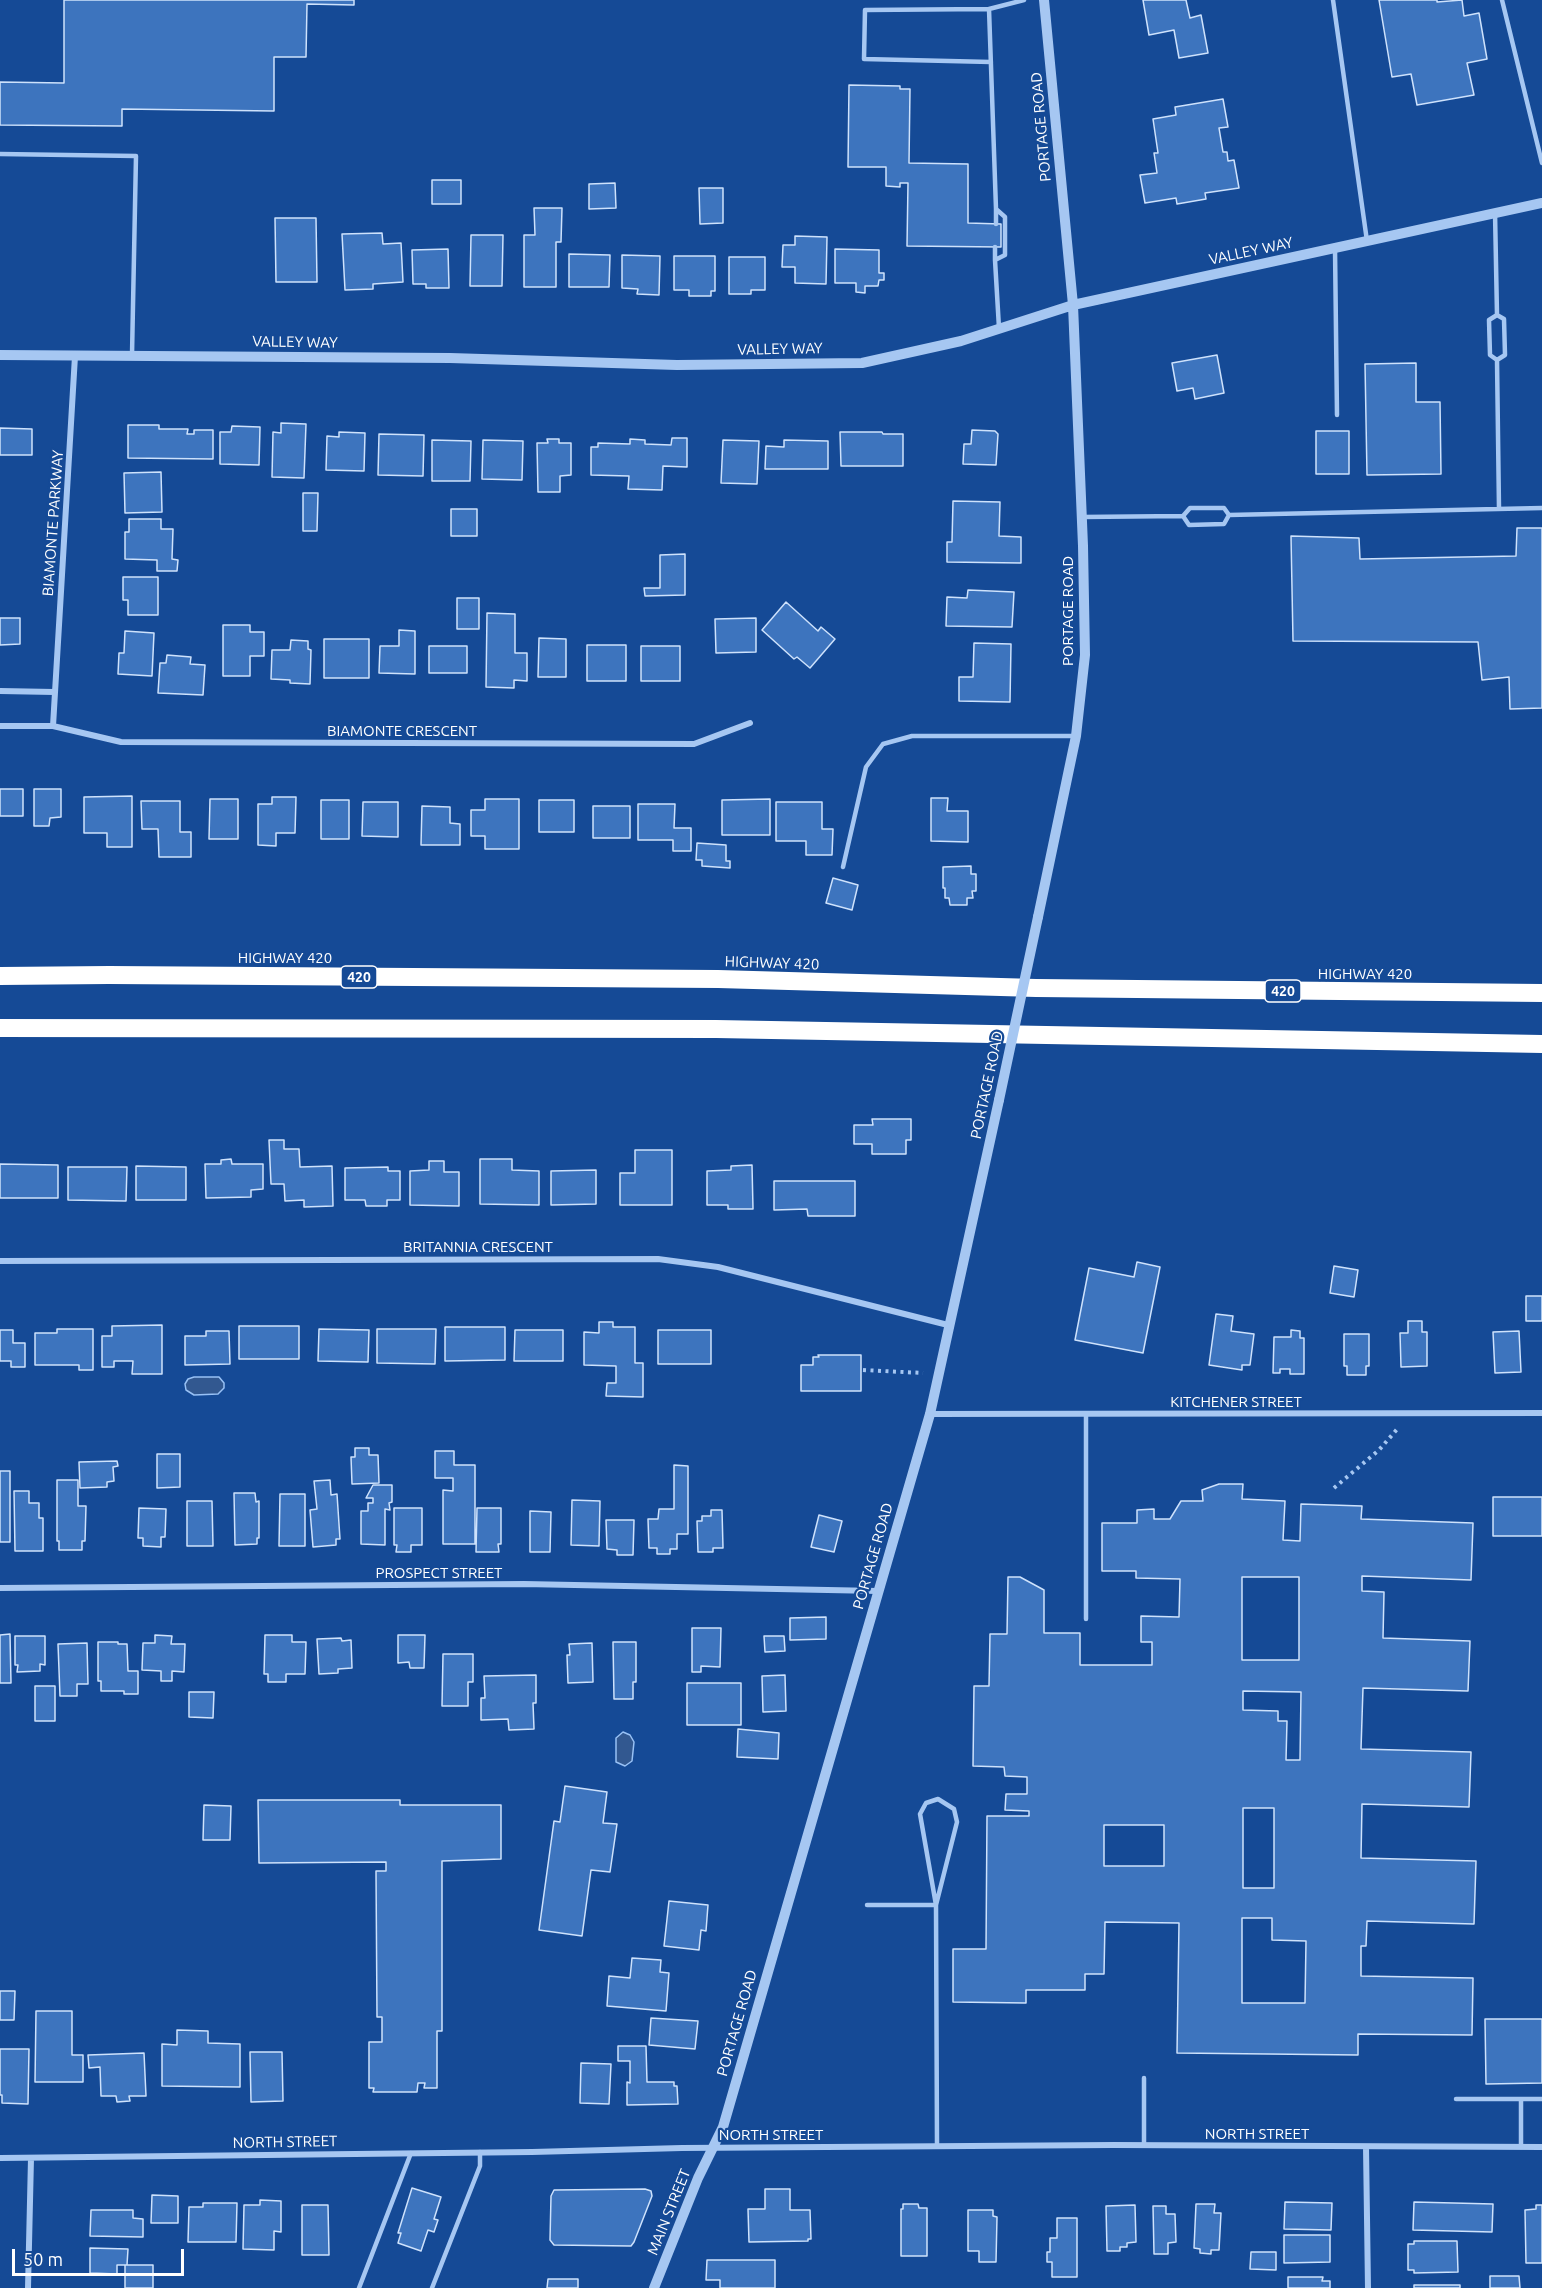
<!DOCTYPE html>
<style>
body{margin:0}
#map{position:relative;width:1542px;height:2288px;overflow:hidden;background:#154a96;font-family:Ubuntu,sans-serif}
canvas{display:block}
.scale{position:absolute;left:12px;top:2249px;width:172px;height:27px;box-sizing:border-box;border:3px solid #fff;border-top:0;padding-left:8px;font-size:18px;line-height:21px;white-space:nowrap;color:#fff;-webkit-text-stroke:4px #154a96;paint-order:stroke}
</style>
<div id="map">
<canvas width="1542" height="2288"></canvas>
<div class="scale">50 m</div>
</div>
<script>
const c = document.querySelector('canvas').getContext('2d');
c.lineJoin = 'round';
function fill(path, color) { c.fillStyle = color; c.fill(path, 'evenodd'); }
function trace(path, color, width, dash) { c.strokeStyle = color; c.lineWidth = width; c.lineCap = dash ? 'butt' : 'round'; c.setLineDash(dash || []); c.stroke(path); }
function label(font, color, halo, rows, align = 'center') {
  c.font = font + ' Ubuntu,sans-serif'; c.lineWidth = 4.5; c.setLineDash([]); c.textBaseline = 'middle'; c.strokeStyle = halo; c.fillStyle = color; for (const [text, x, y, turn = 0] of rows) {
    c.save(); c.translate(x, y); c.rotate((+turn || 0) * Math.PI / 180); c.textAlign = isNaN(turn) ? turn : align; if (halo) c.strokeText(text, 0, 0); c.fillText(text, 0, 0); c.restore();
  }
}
const water = new Path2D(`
 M194,1377H219L224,1383V1388L218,1394L194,1395L186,1390L185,1384L188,1379Z
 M623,1732L630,1735L634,1742L632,1761L625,1766L616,1762V1738Z`);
const building = new Path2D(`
 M64,0H354V5L307,4L306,57H274V111L122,109V126L0,125V82L64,83Z
 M1143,0H1186L1190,18L1201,15L1208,53L1179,58L1174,30L1149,35Z
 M1379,0H1437V2L1462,0L1464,16L1479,13L1487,59L1467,63L1474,95L1417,105L1411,74L1392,77Z
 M849,85L900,86V89H910L909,163L968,164V223L1001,224V247L907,246L908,183H900V187L886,186V167H848Z
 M1223,99L1228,127L1219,128L1223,152H1227L1228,161L1234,160L1239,188L1205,193L1206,199L1177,204L1176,198L1145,203L1140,175L1157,173L1154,153H1158L1153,119L1176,115L1175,107Z
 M432,180H461V204H432Z
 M615,183L616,208L589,209V184Z
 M699,188H723V223L700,224Z
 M534,208H562L561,242H556V287H524V235H535Z
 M275,218H316L317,282H276Z
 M382,233L383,244L401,243L403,282L373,284V289L345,290L342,234Z
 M471,235H503L502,286H470Z
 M795,236L827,237L826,284L795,283V267H782L783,245H795Z
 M448,249L449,288H426V284H413L412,250Z
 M835,249L879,250V273H884V280H879L878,286H865V293L856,292V283H835Z
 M569,254L610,255L609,287H569Z
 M622,255L660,256L659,295L637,294L638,289L622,288Z
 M674,256H715V291H711V296H689V290H674Z
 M729,257H765V290H751V294H729Z
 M1217,355L1224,393L1195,399L1193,388L1177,391L1172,363Z
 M1416,363V402H1440L1441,474L1367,475L1365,364Z
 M281,423L306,424L304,478L272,477L273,432L281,433Z
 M128,425H159V429H188L187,434H194V430H213V459L128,458Z
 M232,426L260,427L259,465L220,464V432H231Z
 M0,428L32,429V455H0Z
 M972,430L995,431L998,434L996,465L963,464L964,444H971Z
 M1316,431H1349V474H1316Z
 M339,432L365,433L364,471L326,470L327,436L339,437Z
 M840,432H882L883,434H903V466H841Z
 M379,434L424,435L423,476L378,475Z
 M672,438H687V467L663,466L662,490L628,489L629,476L591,475V447H598V443L630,444V439L645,440V444L671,445Z
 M547,439H559V443H571V475L560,476V492H538L537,443H548Z
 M432,440L471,441L470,481H432Z
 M483,440L523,441L522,480L482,479Z
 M723,440L759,441L757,484L721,483Z
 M784,440L828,441V469H765L766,446L784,447Z
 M161,472L162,512L125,513L124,473Z
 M303,493H318L317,531H303Z
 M953,501L1000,502L999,536L1021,537V563L947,562V542H952Z
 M451,509H477V536H451Z
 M129,519H161V529H173L172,559L178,560L177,571H157V560L125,559V532H129Z
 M1517,528H1542V708L1510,709L1509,677L1482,680L1478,642L1293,641L1291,536L1359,538L1360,559L1516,556Z
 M685,554V595L645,596L644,588H660V555Z
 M123,577H158V615H128V600H123Z
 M968,590L1014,592L1012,627L946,626L947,597L967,598Z
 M457,598H479V629H457Z
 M786,602L818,631L821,627L835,639L810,668L797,657L794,659L762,630Z
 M487,613L515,614V653H527V681L514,680V688L486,687Z
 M0,618H20V644L0,645Z
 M756,618V652L716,653L715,619Z
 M223,625H250V632H264V656H250V676H223Z
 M399,630L415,631V674L379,673L380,646H399Z
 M125,631L154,633L152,676L118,674L119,653H124Z
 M539,638L566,639V677H538Z
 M324,639H369V678H324Z
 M291,640L308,641V649L311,650L310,684L290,683V680L271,679L272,650H290Z
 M974,643L1011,644L1010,702L959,701V677H973Z
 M587,645H626V681H587Z
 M429,646H467V673H429Z
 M641,646H680V681H641Z
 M167,655L191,657L190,664L205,665L203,695L158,693L160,663H166Z
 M0,789H23V816H0Z
 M34,789H61V817L50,818L49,826H34Z
 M132,796V847H107V833H84V797Z
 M272,797H296L295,833H276V846L258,845V804H272Z
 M931,798H948L947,811H968V842L931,841Z
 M210,799H238V839H209Z
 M485,799H519V849H485V836H471V810H485Z
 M770,799V835H722V800Z
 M321,800H349V839H321Z
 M539,800H574V832H539Z
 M141,801H180V832H191V857H159L158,829H142Z
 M363,802H398V837L362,836Z
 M776,802H822V829H833L832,855H806V841H776Z
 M638,804H675L674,828H691V851H673V840H638Z
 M422,806L450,807V823L460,824V845H421Z
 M593,806H630V838H593Z
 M697,843L726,845V861H730V868L702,866V860H696Z
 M971,866V874H976V891H972L973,898H967V905H950L949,898H945V888H943V867Z
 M833,878L858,885L852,910L826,903Z
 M872,1119H911V1140H906V1154H872V1144H854V1125H873Z
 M269,1140H284V1149H299L300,1167L332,1166L333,1206L304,1207V1200L285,1201L284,1184H271Z
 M635,1150H672V1205H620V1173H635Z
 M231,1159L232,1164H263V1189L251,1190V1197L206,1198L205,1164H221V1160Z
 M480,1159H512V1170L539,1171V1205L480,1204Z
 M429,1161H444V1172H459V1206L410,1205V1171L429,1170Z
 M0,1164L58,1165V1198H0Z
 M752,1165L753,1209H728V1205H707V1171L731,1170V1166Z
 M136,1166L186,1167V1200H136Z
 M68,1167H127L126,1201L68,1200Z
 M388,1167V1171H400V1200H387V1206H366L365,1200H345V1168Z
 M596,1170V1204L551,1205V1171Z
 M774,1181H855V1216H808L807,1209L774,1210Z
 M1137,1262L1160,1267L1143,1353L1075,1340L1089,1268L1134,1277Z
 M1334,1266L1358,1270L1354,1297L1330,1293Z
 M1526,1296H1542V1321H1526Z
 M1216,1314L1233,1316L1231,1331L1254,1334L1250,1365H1242V1370L1209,1365Z
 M1408,1321H1422V1332H1427V1366L1401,1367L1400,1333H1408Z
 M599,1322H613V1327H635V1363H643V1397L606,1396L607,1383H616V1366L584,1365V1332L599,1333Z
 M162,1325V1374H132L133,1361H114V1367H102V1336H112V1326Z
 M239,1326H299V1359H239Z
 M445,1327H505V1360L445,1361Z
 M57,1329H93V1370H79V1365H35V1333H57Z
 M319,1329L369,1330L368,1362L318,1361Z
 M377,1329H436L435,1364L377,1363Z
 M0,1330H13V1343H25V1367H11V1361H0Z
 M515,1330H563V1361H514Z
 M658,1330H711V1364H658Z
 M1291,1330L1300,1331V1338H1304V1374H1290V1369H1280V1373H1273L1274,1337H1291Z
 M206,1331H229L230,1364L185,1365V1336H206Z
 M1519,1331L1521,1372L1495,1373L1493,1332Z
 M1344,1334H1369V1366H1366V1375H1347V1366H1344Z
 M818,1355H861V1391H801V1365H813V1357H819Z
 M355,1448H369V1455H378L379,1483L352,1484L351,1457H355Z
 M435,1451H454V1465H475V1544H443V1490L453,1491V1478H435Z
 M157,1454H180V1487L157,1488Z
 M117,1461L118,1466L113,1467L114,1481L107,1482V1487L80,1488L79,1462Z
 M674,1465L688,1466V1534H677V1549H670V1554H657V1548H649L648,1519H658L659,1509H674Z
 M0,1471H10V1542H0Z
 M57,1480H78V1506H86L85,1541H82V1550H59V1541H57Z
 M330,1480L331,1495L337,1494L340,1539H336V1545L313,1547L310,1510L317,1509L314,1481Z
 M1219,1484H1243L1242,1499L1285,1501L1283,1540L1300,1541L1301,1504L1362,1506L1361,1519L1473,1523L1471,1580L1362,1576V1591L1384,1592L1383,1638L1470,1641L1468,1691L1363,1688L1361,1749L1471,1752L1469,1807L1362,1804L1361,1858L1476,1861L1474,1924L1367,1921L1366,1946H1361V1976L1473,1978L1472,2035L1358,2034V2055L1177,2053L1179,1923L1105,1922L1104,1974H1085V1990H1026V2003L953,2002V1949H986L987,1816H1029V1811L1005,1810L1006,1794H1027V1777L1005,1776L1004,1767L973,1766L974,1686H989L990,1634H1007L1008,1577H1020L1044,1590V1633H1080V1665H1152V1642H1141V1616L1179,1617L1180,1579L1136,1578V1571H1102V1523H1137V1510L1154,1509V1519H1170L1181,1501H1203L1202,1490ZM1242,1577H1299V1660H1242ZM1243,1691L1301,1692L1300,1760H1286L1287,1721H1278V1711L1243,1710ZM1243,1808H1274V1888H1243ZM1104,1825H1164V1866H1104ZM1242,1918H1272V1940L1306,1941L1305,2003H1242Z
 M373,1485H392V1502L389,1503L390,1510L385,1509V1545L361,1544V1511H368V1503H373V1498H366Z
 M14,1491H29V1503H39V1518H43V1551H15Z
 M234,1493H255L256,1502L259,1501V1538H257V1544L235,1545Z
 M280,1494H305V1546H279Z
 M1493,1497H1542V1536H1493Z
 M572,1500L600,1501L599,1546L571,1545Z
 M187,1501H212L213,1546H187Z
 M139,1508L166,1509L165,1537H161V1547L143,1546V1538H138Z
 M394,1508H422V1545H411V1552H396L397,1545H394Z
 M477,1508H501V1544H498L499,1552H476Z
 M711,1510H722L723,1548H713V1552H698L697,1521H702V1516H711Z
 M530,1511L551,1512L550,1552H530Z
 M819,1515L842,1521L834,1552L811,1547Z
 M606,1520H634L633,1555H617V1550L607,1549Z
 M826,1617V1639L790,1640V1618Z
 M692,1628H721L720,1667L701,1666V1672H692Z
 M10,1634L11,1683H0V1635Z
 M155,1635L172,1636L171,1644H185L184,1672L172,1671V1681H161V1671L142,1670L143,1643H155Z
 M265,1635H292V1642H306L305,1674H286V1682H268V1674H264Z
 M398,1635H425L424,1668H410L409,1662L398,1663Z
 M15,1636H45V1665L40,1664V1671L17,1672L18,1665H15Z
 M764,1636H784L785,1651L765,1652Z
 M341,1638L342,1641L351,1640L352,1668L338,1669V1673L319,1674L317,1639Z
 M98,1642H118V1644H127L128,1671H138V1694H124V1691H101V1681H98Z
 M613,1642H636V1682H633V1699H614Z
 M87,1643L88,1684H77V1696H60L58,1644Z
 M592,1643L593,1682L568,1683L567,1655H570L569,1644Z
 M443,1654H473V1682H468V1706H442Z
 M536,1675V1703H533L534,1729L509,1730L508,1719L481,1720V1698H485L484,1676Z
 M785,1675L786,1711L763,1712L762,1676Z
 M687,1683H741V1725H687Z
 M35,1686H55V1721H35Z
 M189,1692H214L213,1718L189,1717Z
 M738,1729L779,1733L778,1759L737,1757Z
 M565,1786L607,1792L603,1823L617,1824L610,1872L591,1870L582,1936L539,1930L554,1821L560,1822Z
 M258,1800H400V1805H501V1859L442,1861V2031H437V2088H424L425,2083H418L417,2092H373L374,2088H369V2042H382V2017H377L376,1871H386V1862L259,1863Z
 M204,1805L231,1806L230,1840H203Z
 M669,1901L708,1905L706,1931L701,1930L699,1950L664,1946Z
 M632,1958L661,1960L660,1972L669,1973L666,2011L607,2006L609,1976L630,1978Z
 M0,1991H15L14,2020H0Z
 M36,2011H72V2055H83V2082H35Z
 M651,2018L698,2021L695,2049L649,2045Z
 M1485,2019H1542V2083L1486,2084Z
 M177,2030L208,2031V2043L240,2044V2087L162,2086V2044L177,2045Z
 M618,2046H646L647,2082H674V2086H677L678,2104L627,2105V2082L630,2083V2061H618Z
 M0,2049H29L28,2104L2,2103V2095H0Z
 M250,2052H282L283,2101L251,2102Z
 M144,2053L146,2096H129L130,2101L117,2102L116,2096H101L100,2067L89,2068L88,2055Z
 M581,2063L611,2064L609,2104L580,2103Z
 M412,2188L441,2197L434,2219L438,2220L434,2232L428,2230L421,2251L398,2243L401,2233H398Z
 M645,2189L651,2191L652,2196L634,2242L631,2246L554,2245L550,2240L551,2196L554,2190Z
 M765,2189H790V2210H810L811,2239H808V2241L749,2242L748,2209H765Z
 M152,2195L178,2196V2223H151Z
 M260,2200L281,2201V2232L274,2231V2250L243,2249L244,2205H260Z
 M1285,2202L1332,2203L1331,2230L1284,2229Z
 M1414,2202L1493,2204L1492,2232L1413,2230Z
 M203,2203H237L236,2242H188L189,2207H203Z
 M903,2204H918L919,2208H927V2256H901V2209H903Z
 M1196,2204H1215L1214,2213H1221L1219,2250H1211V2254L1200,2253V2249L1194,2248Z
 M302,2205H328L329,2255H302Z
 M1135,2205L1136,2242L1127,2243V2247H1120V2251H1107L1106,2206Z
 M1536,2205H1542V2263H1526L1525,2210L1536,2209Z
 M1153,2206H1166V2214H1175L1176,2242L1168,2243V2254H1154Z
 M91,2210H133V2218L143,2219V2237L90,2236Z
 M968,2210H993V2216L997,2217L996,2262H979V2251H968Z
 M1057,2218H1077V2277H1052V2262H1047V2252H1050V2238H1057Z
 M1284,2235H1330V2262L1284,2263Z
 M1414,2241H1457L1458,2272L1414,2273V2270H1408V2244H1414Z
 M90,2248L128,2249L127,2265H117V2274L90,2273Z
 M1251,2252H1276V2270L1250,2269Z
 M707,2260H775V2288H720V2280H706Z
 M125,2265H153V2288H125Z
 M1490,2276H1519L1520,2288H1490Z
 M1288,2277H1323L1322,2281H1330V2288H1288Z
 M548,2279H578V2288H547Z
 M1414,2285H1460V2288H1414Z`);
const path = new Path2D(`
 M863,1370L923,1373
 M1334,1488L1379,1450L1399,1427`);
const service = new Path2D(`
 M1333,0L1367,241
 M1502,0L1542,163
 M989,9L1024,0
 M991,62L864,59L865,10L989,9L996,209L1005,217V255L995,260L999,328
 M0,154L136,156L132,355
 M996,209V224
 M1495,212L1497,315
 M995,247V260
 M1335,248L1337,415
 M1497,315L1504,319L1505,355L1497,360
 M1497,315L1489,320L1490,355L1497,360
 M1497,360L1499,509
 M1229,515L1542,508
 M1183,516L1189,525L1224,524L1229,515
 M1082,517L1183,516L1190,508H1224L1229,515
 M843,867L866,767L883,744L912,736H1076
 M1086,1619V1414
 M867,1905H936
 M936,1905L957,1822L954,1809L938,1799L926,1803L920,1814L936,1905L937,2146
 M1456,2099H1521V2147
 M1521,2099H1542
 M1144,2145V2078
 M359,2288L411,2153
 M432,2288L480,2166V2152`);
const minor = new Path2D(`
 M0,691L54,692
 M0,726H53L121,742L694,744L750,723
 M53,726L75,356
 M0,1261L658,1259L718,1267L948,1325
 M930,1414L1542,1413
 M0,1588L524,1584L878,1591
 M1366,2147L1368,2288
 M0,2158L532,2152L682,2148L1114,2145L1542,2147
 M28,2288L31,2158`);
const tertiary = new Path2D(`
 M0,355L450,358L677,365L862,363L961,341L1073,305L1542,203
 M1038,917L1076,736L1085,655L1083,546L1073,305L1044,0
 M654,2288L698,2178L723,2127L930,1414L999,1100`);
const motorway = new Path2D(`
 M0,976L109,975L718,979L1036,988L1542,993
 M0,1028L716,1029L1542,1044`);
const tertiaryBridge = new Path2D(`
 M999,1100L1038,917`);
const shields = [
 [359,977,36],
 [1283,991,36]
];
const shieldNames = [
 ["420",359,977],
 ["420",1283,991]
];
const streetNames = [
 ["PORTAGE ROAD",1041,127,-95],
 ["VALLEY WAY",1251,251,-12],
 ["VALLEY WAY",295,342,1],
 ["VALLEY WAY",780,349,-1],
 ["BIAMONTE PARKWAY",53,523,-86],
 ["PORTAGE ROAD",1068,611,-90],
 ["BIAMONTE CRESCENT",402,731],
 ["HIGHWAY 420",285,958],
 ["HIGHWAY 420",772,963,2],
 ["HIGHWAY 420",1365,974],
 ["PORTAGE ROAD",987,1085,-78],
 ["BRITANNIA CRESCENT",478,1247],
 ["KITCHENER STREET",1236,1402],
 ["PORTAGE ROAD",873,1556,-74],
 ["PROSPECT STREET",439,1573],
 ["PORTAGE ROAD",737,2023,-74],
 ["NORTH STREET",1257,2134],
 ["NORTH STREET",771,2135],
 ["NORTH STREET",285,2142,-1],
 ["MAIN STREET",669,2212,-68]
];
fill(water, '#325890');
trace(water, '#98c1f5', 1.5);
fill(building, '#3d74be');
trace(building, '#cee2fc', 1.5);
trace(path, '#a6c7f2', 4, [3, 4.5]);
trace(service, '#a6c7f2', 4.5);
trace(minor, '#a6c7f2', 6);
trace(tertiary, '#a6c7f2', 10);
trace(motorway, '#fff', 18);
trace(tertiaryBridge, '#a6c7f2', 10);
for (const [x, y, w] of shields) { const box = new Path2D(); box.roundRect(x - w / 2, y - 11, w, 22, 4.5); c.fillStyle = '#154a96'; c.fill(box); trace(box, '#fff', 1.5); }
label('bold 14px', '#fff', null, shieldNames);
label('15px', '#fff', '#154a96', streetNames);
</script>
